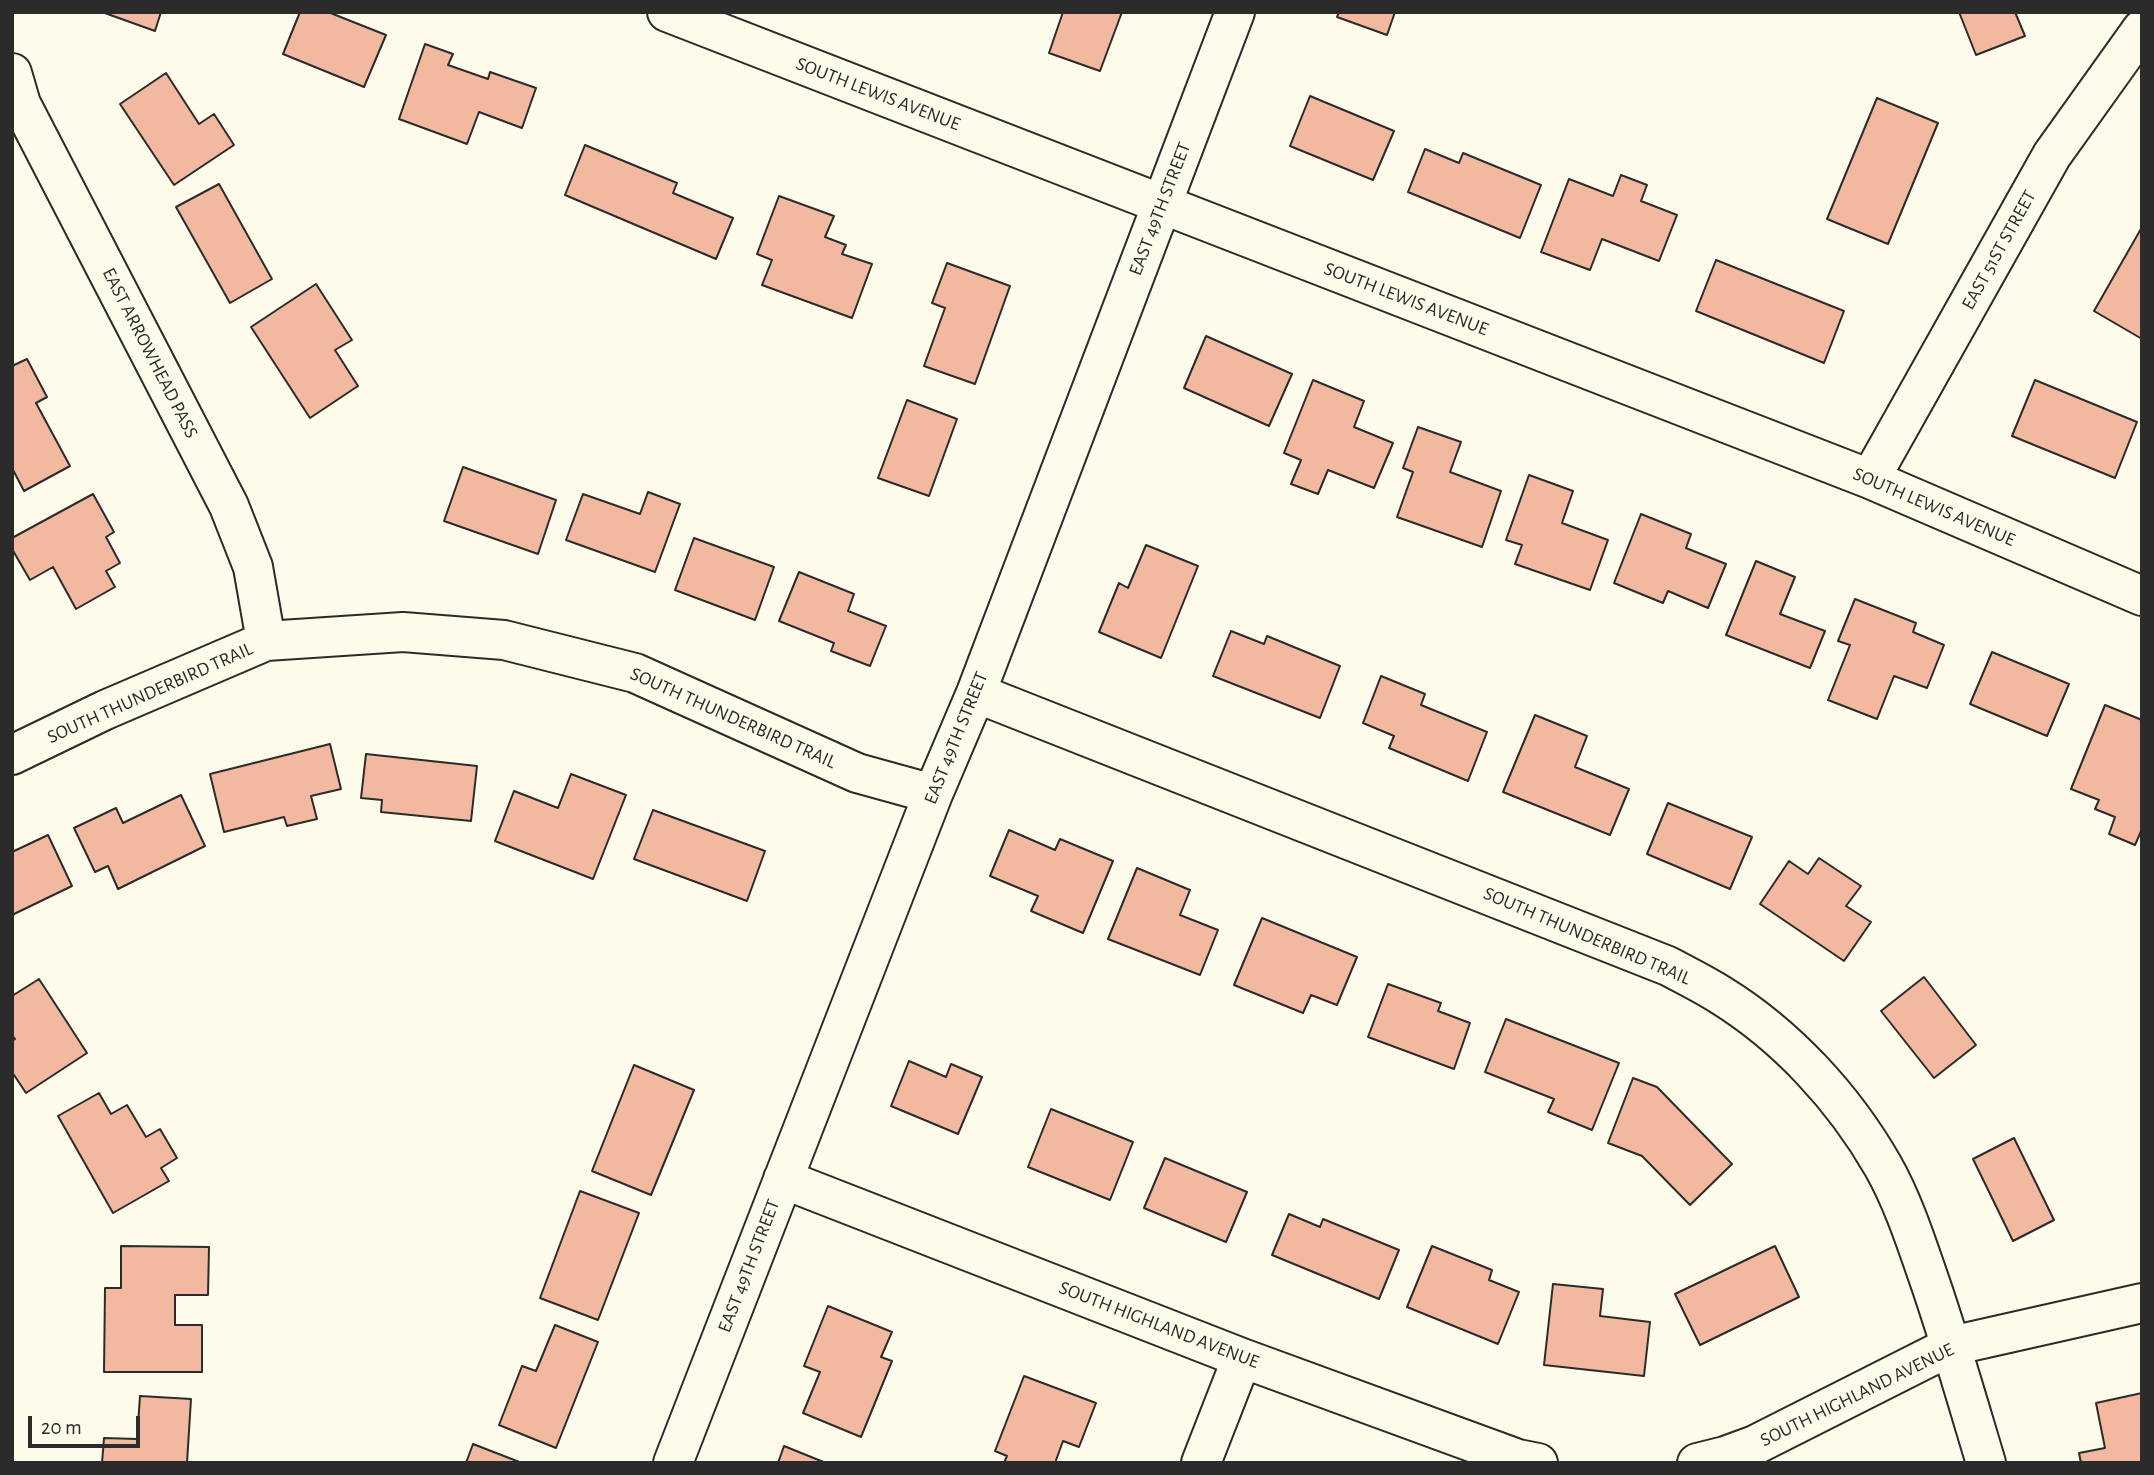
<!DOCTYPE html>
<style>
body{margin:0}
#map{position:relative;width:2154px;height:1475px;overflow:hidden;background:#fdfbea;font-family:"Alegreya Sans",sans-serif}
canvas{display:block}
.frame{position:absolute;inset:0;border:14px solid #2b2b2b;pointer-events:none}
.scale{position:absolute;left:28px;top:1416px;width:112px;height:32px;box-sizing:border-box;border:4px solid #2b2b2b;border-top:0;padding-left:9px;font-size:21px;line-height:24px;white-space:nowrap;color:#2b2b2b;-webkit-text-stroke:5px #fdfbea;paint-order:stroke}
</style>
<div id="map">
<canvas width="2154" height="1475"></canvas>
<div class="frame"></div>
<div class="scale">20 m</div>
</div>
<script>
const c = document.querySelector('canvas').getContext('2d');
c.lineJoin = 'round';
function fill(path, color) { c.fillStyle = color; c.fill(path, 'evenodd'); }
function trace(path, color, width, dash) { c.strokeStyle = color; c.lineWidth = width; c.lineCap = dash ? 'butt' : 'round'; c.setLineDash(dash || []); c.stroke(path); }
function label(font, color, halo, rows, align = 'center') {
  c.font = font + ' "Alegreya Sans",sans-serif'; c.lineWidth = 5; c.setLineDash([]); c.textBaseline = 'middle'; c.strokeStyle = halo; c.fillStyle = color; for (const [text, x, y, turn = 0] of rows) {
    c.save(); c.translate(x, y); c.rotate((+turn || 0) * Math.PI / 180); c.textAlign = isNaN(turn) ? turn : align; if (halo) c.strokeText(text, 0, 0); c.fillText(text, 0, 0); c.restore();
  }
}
const building = new Path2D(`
 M102,12H161L155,31Z
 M300,12H328L386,35L364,87L283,54Z
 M1063,12H1122L1100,71L1049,53Z
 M1339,12H1395L1387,35L1337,17Z
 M1959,12H2015L2025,36L1976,55Z
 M425,44L453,54L448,65L488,79L490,72L536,88L522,128L479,112L467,144L399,119Z
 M166,73L199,124L214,114L234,145L174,185L120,104Z
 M1310,96L1394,131L1373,180L1290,146Z
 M1877,98L1938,123L1888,244L1827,219Z
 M585,145L677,183L673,193L733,218L716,259L565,195Z
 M1425,149L1459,163L1463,153L1541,185L1520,238L1408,192Z
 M1621,175L1647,185L1641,201L1677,215L1659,261L1602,239L1590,270L1541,252L1569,179L1613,196Z
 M219,184L272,279L230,303L176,207Z
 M779,196L834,216L825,237L846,245L842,254L872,264L852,318L762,285L772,260L757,254Z
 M2142,227V339L2094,311Z
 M1716,260L1844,311L1824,363L1696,311Z
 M947,263L1010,286L975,384L924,366L945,308L932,303Z
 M316,284L352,340L335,350L358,386L310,418L251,327Z
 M1206,336L1292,374L1269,426L1184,388Z
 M27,359L47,397L36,403L70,466L24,491L12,468V366Z
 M1313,380L1364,401L1354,427L1393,443L1374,488L1328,470L1318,494L1291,484L1301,460L1284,453Z
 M2035,380L2137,422L2115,478L2012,436Z
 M907,400L957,419L929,496L878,478Z
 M1418,427L1461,442L1450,472L1501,491L1482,547L1397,517L1413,472L1403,468Z
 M463,467L556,500L538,554L444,521Z
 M1529,475L1573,491L1562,523L1608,540L1590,590L1515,564L1522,545L1506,540Z
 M648,492L680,504L655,572L566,540L583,494L640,514Z
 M93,494L114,532L106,537L120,563L106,571L115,587L76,609L53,567L30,580L12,549V538Z
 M1641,514L1691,534L1686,548L1726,564L1708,608L1668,591L1663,603L1614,583Z
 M694,538L774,567L755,620L675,590Z
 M1146,545L1198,566L1161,658L1099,632L1119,583L1128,588Z
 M1756,561L1795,577L1780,614L1825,631L1810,668L1726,635Z
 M799,572L854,594L848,611L886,626L870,666L831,651L834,643L779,621Z
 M1855,599L1916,623L1913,632L1944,645L1927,688L1894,676L1877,719L1828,700L1850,645L1838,641Z
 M1231,631L1264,644L1267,636L1340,666L1320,718L1213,676Z
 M1992,652L2069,684L2047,736L1970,704Z
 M1381,676L1425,694L1421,705L1487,732L1468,781L1389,748L1394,736L1363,723Z
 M2105,705L2142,720V829L2135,845L2109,834L2115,817L2095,809L2099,800L2071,789Z
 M1535,715L1587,736L1575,767L1629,789L1610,835L1503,792Z
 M330,744L341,789L311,796L317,819L287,826L284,817L224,832L210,774Z
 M366,754L477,766L471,821L381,812L382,800L361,798Z
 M571,774L626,795L593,879L495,841L514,791L558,808Z
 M181,795L205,846L118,889L108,866L95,872L74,828L116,808L123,823Z
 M1668,803L1752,837L1730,889L1647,854Z
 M653,810L765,851L747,901L634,859Z
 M1009,830L1055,850L1060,839L1113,861L1083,933L1031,911L1038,896L990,876Z
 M48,835L72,886L12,915V852Z
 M1819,858L1861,886L1846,906L1871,922L1844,961L1760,904L1789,861L1808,874Z
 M1137,868L1190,890L1180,915L1218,930L1200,975L1108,939Z
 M1262,918L1357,957L1337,1005L1311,995L1303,1013L1234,985Z
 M1924,977L1976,1045L1934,1078L1881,1011Z
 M39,979L87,1053L26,1093L12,1072V1041L15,1039L12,1035V996Z
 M1388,984L1441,1003L1438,1011L1470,1023L1454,1069L1368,1037Z
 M1506,1019L1619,1063L1592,1130L1548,1112L1554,1099L1485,1072Z
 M909,1061L946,1077L951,1064L982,1077L958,1134L891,1106Z
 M634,1065L694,1090L651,1195L592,1171Z
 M1633,1078L1657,1087L1732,1164L1690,1205L1642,1156L1608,1143Z
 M99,1093L111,1114L127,1105L146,1137L160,1129L177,1158L161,1168L169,1181L113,1213L58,1116Z
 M1051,1109L1133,1142L1110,1200L1028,1167Z
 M2014,1138L2054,1220L2013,1241L1973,1159Z
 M1165,1158L1247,1192L1226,1242L1144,1208Z
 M580,1191L639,1213L598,1320L540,1298Z
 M1289,1214L1320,1227L1323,1219L1399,1250L1379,1299L1272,1255Z
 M121,1246L209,1247L208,1295H175V1325H202V1372H104L105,1288H121Z
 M1432,1246L1492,1270L1489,1280L1519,1292L1498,1344L1407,1307Z
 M1775,1246L1799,1297L1700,1345L1675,1294Z
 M1553,1284L1603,1289L1600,1316L1650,1322L1644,1376L1544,1365Z
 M828,1306L892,1332L881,1357L892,1361L861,1437L803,1413L820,1372L804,1366Z
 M555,1325L598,1342L556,1448L499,1425L522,1366L536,1371Z
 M1024,1376L1096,1403L1079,1447L1063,1441L1055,1463H1004L1007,1456L995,1451Z
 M2142,1393V1463H2081L2079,1453L2105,1448L2096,1403Z
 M140,1396L191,1399L187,1463H102L104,1438L137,1439Z
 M473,1444L522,1463H466Z
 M784,1446L826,1463H778Z`);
const minor = new Path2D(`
 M667,12L1870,479L2142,596
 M12,73L21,104L229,506L253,567L266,641
 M1870,479L2052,155L2142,29
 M976,693L1668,966C1685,975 1703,984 1719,994C1786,1035 1844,1098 1883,1166C1904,1203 1917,1245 1931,1285C1951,1344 1968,1403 1986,1463
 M12,755L105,710L266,641L403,632L504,640L635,673L857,773L933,794
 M783,1179L1242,1358L1518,1459L1538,1463
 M673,1463L933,794L976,693L1235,12
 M1201,1463L1242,1358
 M1697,1463L1725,1456L1755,1445L1951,1346L2142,1303`);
const streetNames = [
 ["SOUTH LEWIS AVENUE",878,94,21],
 ["EAST 49TH STREET",1160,209,-69],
 ["EAST 51ST STREET",1999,250,-61],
 ["SOUTH LEWIS AVENUE",1406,299,21],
 ["EAST ARROWHEAD PASS",150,353,63],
 ["SOUTH LEWIS AVENUE",1934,507,23],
 ["SOUTH THUNDERBIRD TRAIL",150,693,-24],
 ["SOUTH THUNDERBIRD TRAIL",733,718,24],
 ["EAST 49TH STREET",956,738,-68],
 ["SOUTH THUNDERBIRD TRAIL",1587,936,23],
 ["EAST 49TH STREET",749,1266,-69],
 ["SOUTH HIGHLAND AVENUE",1159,1325,21],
 ["SOUTH HIGHLAND AVENUE",1857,1395,-26]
];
fill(building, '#f2b8a0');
trace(building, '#2b2b2b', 2);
trace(minor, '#2b2b2b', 42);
trace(minor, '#fdfbea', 38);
label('19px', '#2b2b2b', '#fdfbea', streetNames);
</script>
